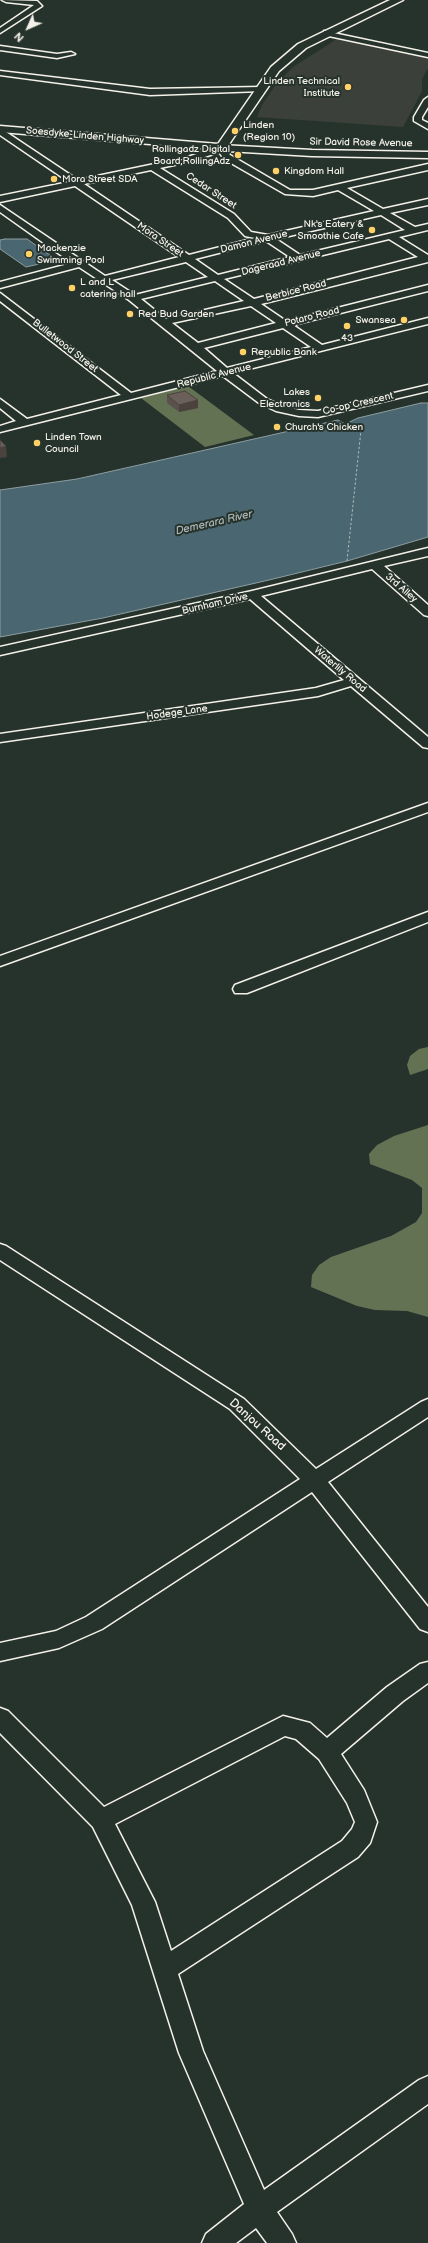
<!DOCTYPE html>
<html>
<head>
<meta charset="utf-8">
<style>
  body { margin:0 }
  #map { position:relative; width:428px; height:2243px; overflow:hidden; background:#26332d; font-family:"Balsamiq Sans",sans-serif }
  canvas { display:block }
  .north { position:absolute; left:8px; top:8px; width:40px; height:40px; -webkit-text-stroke:3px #26332d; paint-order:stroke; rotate:225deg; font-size:11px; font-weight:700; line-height:16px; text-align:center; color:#f4f1e8 }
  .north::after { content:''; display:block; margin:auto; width:14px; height:18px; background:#f4f1e8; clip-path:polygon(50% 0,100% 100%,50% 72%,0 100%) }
</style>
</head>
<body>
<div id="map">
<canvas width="428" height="2243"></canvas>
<div class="north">N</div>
</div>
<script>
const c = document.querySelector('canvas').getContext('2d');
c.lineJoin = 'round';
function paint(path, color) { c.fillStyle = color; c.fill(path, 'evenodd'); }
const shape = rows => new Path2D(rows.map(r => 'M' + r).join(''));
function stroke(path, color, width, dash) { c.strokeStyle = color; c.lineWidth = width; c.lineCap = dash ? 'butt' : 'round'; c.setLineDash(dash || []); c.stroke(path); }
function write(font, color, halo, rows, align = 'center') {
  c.font = font + ' "Balsamiq Sans",sans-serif'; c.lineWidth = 4; c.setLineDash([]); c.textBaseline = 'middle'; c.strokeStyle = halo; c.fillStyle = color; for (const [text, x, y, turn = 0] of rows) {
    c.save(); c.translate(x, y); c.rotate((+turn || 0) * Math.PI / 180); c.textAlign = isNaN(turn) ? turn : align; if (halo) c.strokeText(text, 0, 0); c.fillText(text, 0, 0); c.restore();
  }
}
const built = shape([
  [337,39,428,57,428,68,422,79,422,91,403,127,257,117,262,105,277,83,293,67]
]);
const green = shape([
  [188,386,254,435,205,447,141,398],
  [428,1047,428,1069,410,1075,407,1065,410,1056,419,1049],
  [428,1125,428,1317,407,1311,375,1310,357,1306,311,1287,312,1275,319,1265,331,1257,391,1236,416,1222,422,1213,422,1188,412,1180,370,1164,369,1154,377,1145,394,1136]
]);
const water = shape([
  [5,239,27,239,57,260,26,267,0,249,0,240,5,239],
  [421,403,428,403,428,537,347,561,269,580,103,618,0,637,0,490,77,479,338,420,345,424,358,418,421,403]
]);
const ferry = shape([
  [347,561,361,430]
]);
const minor = shape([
  [2,0,37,1,42,6,0,33,0,28,34,5,6,2,2,0],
  [324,31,428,53,428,57,324,35,324,31],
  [0,46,57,54,71,52,75,54,57,58,0,50,0,46],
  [0,71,150,89,262,87,266,89,262,91,150,95,0,75,0,71],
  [428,97,428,107,422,117,422,120,428,123,428,129,414,121,414,117,424,100,428,97],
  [0,128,78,180,188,157,221,145,312,150,428,152,428,158,312,156,227,151,230,155,290,190,313,190,428,164,428,170,347,188,383,209,428,199,428,205,390,213,415,227,428,224,428,230,399,237,428,255,428,262,261,304,286,321,428,285,428,291,293,325,322,345,428,318,428,324,233,373,267,399,283,406,299,410,318,411,428,385,428,391,318,417,299,416,276,411,259,403,223,376,0,432,0,426,16,421,0,408,0,399,27,419,121,395,0,301,0,293,131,393,217,371,129,300,79,267,0,288,0,282,72,263,0,212,0,205,105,276,179,257,75,186,0,202,0,196,69,182,0,135,0,128],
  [219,152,224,159,285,194,313,196,338,190,374,211,268,235,251,232,234,214,160,168,193,161,219,152],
  [151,170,228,218,245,236,255,238,189,255,84,184,151,170],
  [381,215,405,230,300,255,276,239,381,215],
  [389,239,418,257,254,299,224,279,389,239],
  [266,241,290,257,218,275,195,259,266,241],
  [186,262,208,277,135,295,112,280,186,262],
  [215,281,244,301,166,319,141,299,215,281],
  [251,306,276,323,198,343,172,323,251,306],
  [283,328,311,347,227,368,204,348,283,328],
  [428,548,428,556,384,566,428,605,428,616,424,615,372,569,261,596,428,737,428,748,423,747,351,686,318,696,0,742,0,734,316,688,344,680,250,599,0,655,0,647,252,591,428,548],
  [428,803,428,812,0,966,0,956,428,803],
  [428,912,428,922,247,993,235,993,233,989,235,985,428,912],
  [0,1244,6,1246,244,1399,316,1469,421,1402,428,1399,428,1417,328,1482,428,1607,428,1632,420,1629,312,1492,102,1629,59,1648,0,1661,0,1643,56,1631,86,1617,300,1479,230,1409,0,1260,0,1244],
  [428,1662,428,1683,403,1701,341,1754,364,1790,377,1822,370,1843,358,1857,178,1974,203,2051,264,2190,419,2080,428,2076,428,2104,277,2212,292,2234,296,2243,267,2243,256,2228,236,2243,202,2243,206,2234,244,2204,179,2053,132,1905,93,1827,0,1733,0,1708,8,1711,104,1807,283,1716,310,1723,327,1738,387,1687,420,1664,428,1662],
  [285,1736,296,1739,319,1759,347,1803,355,1822,352,1829,342,1841,171,1951,155,1902,115,1824,285,1736]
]);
const major = shape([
  [390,0,403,0,306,48,279,71,225,150,0,132,0,126,218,144,271,67,298,44,390,0]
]);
const wall = shape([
  [167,395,198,400,198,408,179,412,167,403]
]);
const shadedWall = shape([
  [198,400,198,408,179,412,179,405],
  [6,446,7,457,0,458,0,448]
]);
const building = shape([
  [185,391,198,400,179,405,167,395,185,391],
  [0,440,6,446,0,448,0,440]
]);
const markers = [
  [348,87,4,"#ffd166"],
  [235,131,4,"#ffd166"],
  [238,155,4,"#ffd166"],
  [276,171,4,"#ffd166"],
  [54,179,4,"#ffd166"],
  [372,230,4,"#ffd166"],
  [29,254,4,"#ffd166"],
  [72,288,4,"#ffd166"],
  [130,314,4,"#ffd166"],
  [404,320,4,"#ffd166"],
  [347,326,4,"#ffd166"],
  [243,352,4,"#ffd166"],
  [318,398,4,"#ffd166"],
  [277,427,4,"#ffd166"],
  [37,443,4,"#ffd166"]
];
const farPoinames = [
  ["Linden Technical",340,81,"right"],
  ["Institute",340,93,"right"],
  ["Linden",243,125],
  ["(Region 10)",243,137],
  ["Rollingadz Digital",230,149,"right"],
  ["Board;RollingAdz",230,161,"right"],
  ["Kingdom Hall",284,171],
  ["Mora Street SDA",62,179],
  ["Nk's Eatery &",364,224,"right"],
  ["Smoothie Cafe",364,236,"right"],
  ["Mackenzie",37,248],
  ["Swimming Pool",37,260],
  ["L and L",80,282],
  ["catering hall",80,294],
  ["Red Bud Garden",138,314],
  ["Swansea",396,320,"right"],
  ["43",347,338,"center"],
  ["Republic Bank",251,352],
  ["Lakes",310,392,"right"],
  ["Electronics",310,404,"right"],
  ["Church's Chicken",285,427],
  ["Linden Town",45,437],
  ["Council",45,449]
];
const farStreetnames = [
  ["Soesdyke-Linden Highway",85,136,5],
  ["Sir David Rose Avenue",361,143,1],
  ["Cedar Street",211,191,33],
  ["Mora Street",160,240,34],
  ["Damon Avenue",254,242,-14],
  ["Dageraad Avenue",281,263,-14],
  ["Berbice Road",296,291,-14],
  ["Potaro Road",312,317,-14],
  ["Bulletwood Street",65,346,38],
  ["Republic Avenue",214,376,-14],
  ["Co-op Crescent",358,404,-13],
  ["3rd Alley",401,588,41],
  ["Burnham Drive",215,604,-13],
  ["Waterlily Road",340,670,40],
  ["Hodege Lane",177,713,-8]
];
const farWaternames = [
  ["Demerara River",214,523,-13]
];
const streetNames = [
  ["Danjou Road",257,1425,42]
];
paint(built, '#3b403a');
paint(green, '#647254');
paint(water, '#4a6670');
stroke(water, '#8e9ea0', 1);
stroke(ferry, '#b0b9b8', 1, [2.5, 2]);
stroke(minor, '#f4f1e8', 3);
stroke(major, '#f4f1e8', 3);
paint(minor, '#26332d');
paint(major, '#26332d');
paint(wall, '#5c524d');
paint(shadedWall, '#4b423e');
paint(building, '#6b5f59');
stroke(building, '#4b423e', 1);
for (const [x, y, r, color] of markers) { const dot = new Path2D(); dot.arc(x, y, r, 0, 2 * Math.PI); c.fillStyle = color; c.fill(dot); stroke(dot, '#26332d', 1.5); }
write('10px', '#f4f1e8', '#26332d', farPoinames, 'left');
write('10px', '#f4f1e8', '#26332d', farStreetnames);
write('italic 11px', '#b0b9b8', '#26332d', farWaternames);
write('12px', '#f4f1e8', '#26332d', streetNames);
</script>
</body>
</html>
